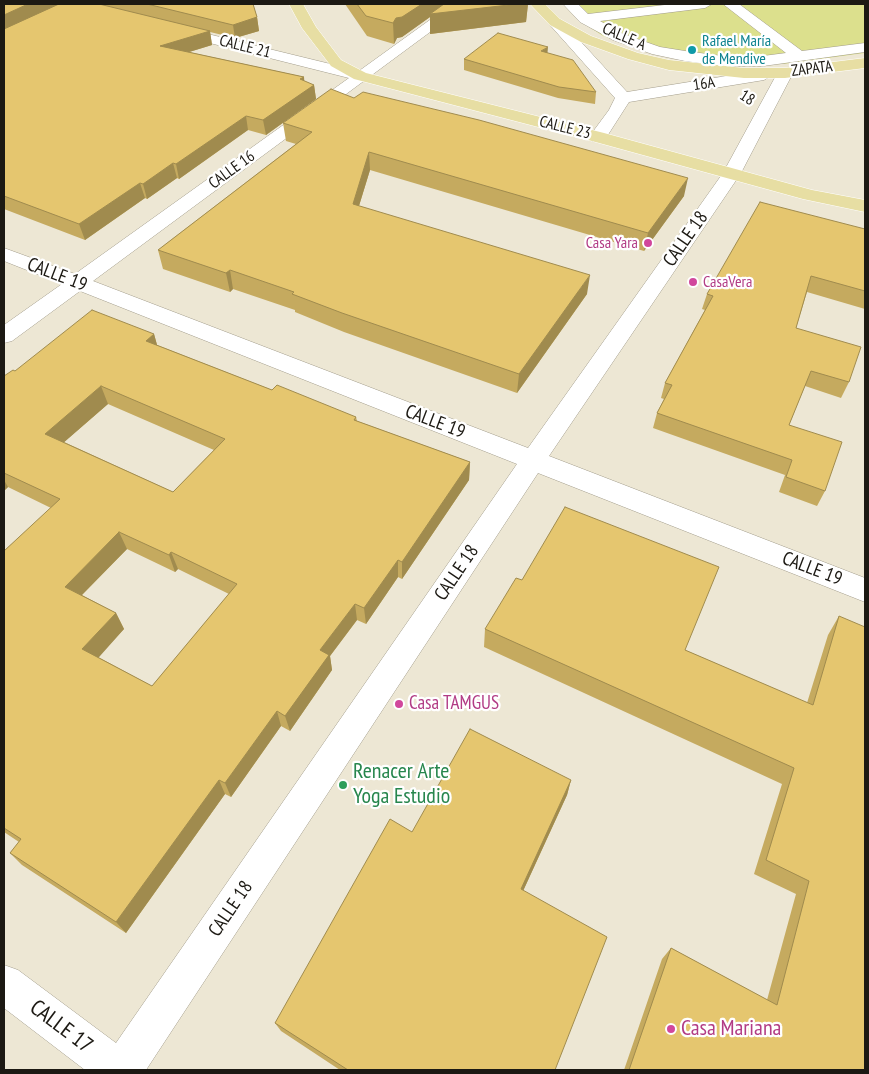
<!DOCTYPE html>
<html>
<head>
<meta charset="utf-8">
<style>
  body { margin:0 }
  #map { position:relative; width:869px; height:1074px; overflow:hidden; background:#ede7d4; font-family:"PT Sans Narrow",sans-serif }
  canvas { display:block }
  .frame { position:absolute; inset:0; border:5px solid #1c1913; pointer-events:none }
</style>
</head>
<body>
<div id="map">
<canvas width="869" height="1074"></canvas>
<div class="frame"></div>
</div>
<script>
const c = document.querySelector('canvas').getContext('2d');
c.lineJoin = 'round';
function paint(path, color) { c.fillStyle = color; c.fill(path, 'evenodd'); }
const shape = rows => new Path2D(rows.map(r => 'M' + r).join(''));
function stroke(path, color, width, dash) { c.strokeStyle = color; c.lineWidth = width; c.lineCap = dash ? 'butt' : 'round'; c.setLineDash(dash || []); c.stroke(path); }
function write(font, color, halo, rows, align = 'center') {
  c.font = font + ' "PT Sans Narrow",sans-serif'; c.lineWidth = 4.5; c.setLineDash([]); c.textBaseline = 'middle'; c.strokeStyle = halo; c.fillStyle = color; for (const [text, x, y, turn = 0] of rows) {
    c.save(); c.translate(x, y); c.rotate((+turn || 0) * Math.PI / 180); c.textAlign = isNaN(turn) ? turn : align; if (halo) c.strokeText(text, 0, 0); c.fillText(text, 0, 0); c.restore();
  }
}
const green = shape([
  [563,4,865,4,865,53,783,64,727,65,651,53,603,36,580,21]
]);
const minor = shape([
  [452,4,468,4,93,281,528,448,723,173,779,70,791,70,793,73,741,173,549,456,865,578,865,602,538,473,146,1070,85,1070,4,1008,4,965,18,970,116,1043,517,464,80,291,12,341,4,343,4,325,62,284,4,261,4,248,75,274,349,78,170,33,168,30,170,27,175,26,359,71,452,4],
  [563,4,578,4,588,14,673,4,712,4,705,8,600,21,623,34,660,47,685,51,722,56,763,56,786,53,723,4,739,4,802,51,865,43,865,52,763,66,722,66,685,61,652,54,613,40,580,22,563,4],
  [555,18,560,19,627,92,764,70,772,75,764,80,629,102,604,141,592,141,589,137,609,110,615,98,550,25,548,22,555,18]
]);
const major = shape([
  [289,4,303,4,316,27,341,60,366,73,604,133,812,190,865,200,865,212,803,199,592,141,354,79,331,66,302,28,289,4],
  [530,4,545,4,560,19,591,36,638,53,669,60,744,68,785,68,865,58,865,68,785,78,744,78,669,70,628,59,581,42,550,25,530,4]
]);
const wall = shape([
  [4,4,253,4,257,17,259,31,235,38,210,32,212,45,189,52,304,77,304,81,314,85,316,99,266,135,248,130,179,179,177,178,147,199,145,198,85,240,4,209],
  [345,4,528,4,526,22,430,34,430,17,402,37,397,38,394,44,367,36],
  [547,53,596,92,595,104,558,98,464,70,464,59],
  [354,98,684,196,644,251,370,170,359,206,587,294,517,393,344,332,295,312,295,310,233,289,230,292,163,269,158,250,296,144,286,141,283,123],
  [865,229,865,309,807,292,796,328,849,382,841,398,805,386,789,425,825,491,817,506,779,492,785,475,653,428,657,413,664,399,661,398,665,383,705,310,702,309,707,294],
  [154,334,157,345,272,390,356,417,357,421,470,462,469,480,402,579,398,577,366,624,357,620,330,656,332,670,290,731,281,726,231,797,225,794,126,933,22,865,10,853,19,842,4,832,4,551,51,508,8,487,4,491,4,376,15,371],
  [108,404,214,450,173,492,64,442],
  [127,549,175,572,178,569,229,594,152,686,98,657,124,629,116,613,82,595],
  [839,616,865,1070,624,1070,662,959,671,948,767,1000,796,894,754,874,782,784,484,647,485,629,685,650,807,703,828,635],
  [571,780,567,795,523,891,555,1070,340,1070,281,1031,275,1023,412,832]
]);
const shadedWall = shape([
  [28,4,62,4,4,31,4,15],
  [422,4,528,4,526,22,430,34,430,17,402,37,397,38,394,44,393,23,396,18],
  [257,17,259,31,235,38,233,25],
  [210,31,212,45,163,60,160,46],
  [548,47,547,58,541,51],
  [304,77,305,91,314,85,316,99,266,135,263,120,300,79],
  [246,116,248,130,179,179,176,164],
  [369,152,370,170,354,222,353,204],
  [173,163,177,178,147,199,143,184],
  [688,178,684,196,644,251,648,233],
  [140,183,145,198,85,240,79,224],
  [230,270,233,289,230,292,226,273],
  [590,275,587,294,517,393,519,374],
  [154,334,159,352,146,341],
  [101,386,108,404,54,451,45,434],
  [470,462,469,480,402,579,402,562],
  [4,480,8,487,4,491],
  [119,532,127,549,74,603,65,587],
  [171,552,178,569,175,572,169,555],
  [398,560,398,577,366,624,364,608],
  [355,604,357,620,330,656,332,670,290,731,285,716,320,650],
  [116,613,124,629,92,665,82,649],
  [277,711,281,726,231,797,225,783],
  [219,780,225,794,126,933,116,922],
  [571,780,567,795,518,902,521,889]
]);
const building = shape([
  [4,4,28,4,4,15,4,4],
  [59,4,99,4,210,31,160,46,304,77,300,79,314,85,263,120,246,116,176,164,173,163,143,184,140,183,79,224,4,196,4,29,59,4],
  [147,4,253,4,257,17,233,25,147,4],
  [357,4,422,4,402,17,396,18,393,23,366,16,357,4],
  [444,4,517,4,430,14,444,4],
  [498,33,548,47,541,51,573,60,596,92,559,87,464,59,498,33],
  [331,89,354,98,363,92,479,120,688,178,648,233,369,152,353,204,590,275,519,374,342,313,292,294,294,292,230,270,226,273,158,250,312,132,283,123,331,89],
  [760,202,865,229,865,291,811,276,796,328,861,347,849,382,811,371,789,425,842,442,825,491,786,477,792,460,657,413,672,385,665,383,713,296,707,294,760,202],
  [92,310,154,334,146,341,272,390,277,385,356,417,354,420,470,462,402,562,398,560,364,608,355,604,320,650,329,655,285,716,277,711,225,783,219,780,116,922,10,853,21,839,4,828,4,551,60,499,4,473,4,376,13,370,15,371,92,310],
  [101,386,225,439,173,492,45,434,101,386],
  [119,532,169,555,171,552,237,584,152,686,82,649,116,613,65,587,119,532],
  [565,507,719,567,685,650,813,705,839,616,865,627,865,1070,629,1070,671,948,777,1005,809,881,766,860,794,768,485,629,516,578,522,580,565,507],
  [470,729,571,780,521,889,607,937,555,1070,348,1070,275,1023,390,819,412,832,470,729]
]);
const markers = [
  [692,50,5,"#0f9aa8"],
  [648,243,5,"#d1479c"],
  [693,282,5,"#d1479c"],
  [399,704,5,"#d1479c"],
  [343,785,5,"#2e9e5b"],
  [671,1029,5,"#d1479c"]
];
const farStreetnames = [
  ["CALLE A",624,37,23],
  ["CALLE 21",245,47,14],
  ["ZAPATA",812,69,-7],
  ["16A",704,84,-9],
  ["18",747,98,32],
  ["CALLE 23",565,128,14],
  ["CALLE 16",232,170,-36]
];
const farCulturenames = [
  ["Rafael María",702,41],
  ["de Mendive",702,59]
];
const farHotelnames = [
  ["Casa Yara",638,243],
  ["CasaVera",703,282,"left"]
];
const streetNames = [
  ["CALLE 18",686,239,-55],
  ["CALLE 19",57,275,21],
  ["CALLE 19",435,422,21],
  ["CALLE 19",812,569,21],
  ["CALLE 18",457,573,-56],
  ["CALLE 18",231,909,-56]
];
const hotelNames = [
  ["Casa TAMGUS",409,704]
];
const nearLeisurenames = [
  ["Renacer Arte",353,772],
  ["Yoga Estudio",353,797]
];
const nearStreetnames = [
  ["CALLE 17",61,1027,37]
];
const nearHotelnames = [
  ["Casa Mariana",681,1029]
];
paint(green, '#dce08d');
stroke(minor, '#a39d8c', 1);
stroke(major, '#fff', 1);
paint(minor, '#fff');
paint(major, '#e7dea3');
paint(wall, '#c5aa5f');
paint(shadedWall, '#a08b4e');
paint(building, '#e5c66f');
stroke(building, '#a08b4e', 1);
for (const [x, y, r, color] of markers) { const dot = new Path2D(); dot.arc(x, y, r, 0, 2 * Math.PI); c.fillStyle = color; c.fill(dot); stroke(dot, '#fff', 2); }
write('16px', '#1c1913', '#fff', farStreetnames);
write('16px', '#0d838f', '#fff', farCulturenames, 'left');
write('16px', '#b23c85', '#fff', farHotelnames, 'right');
write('19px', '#1c1913', '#fff', streetNames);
write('19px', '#b23c85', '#fff', hotelNames, 'left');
write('22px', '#27864d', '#fff', nearLeisurenames, 'left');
write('22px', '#1c1913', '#fff', nearStreetnames);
write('22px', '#b23c85', '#fff', nearHotelnames, 'left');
</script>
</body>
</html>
